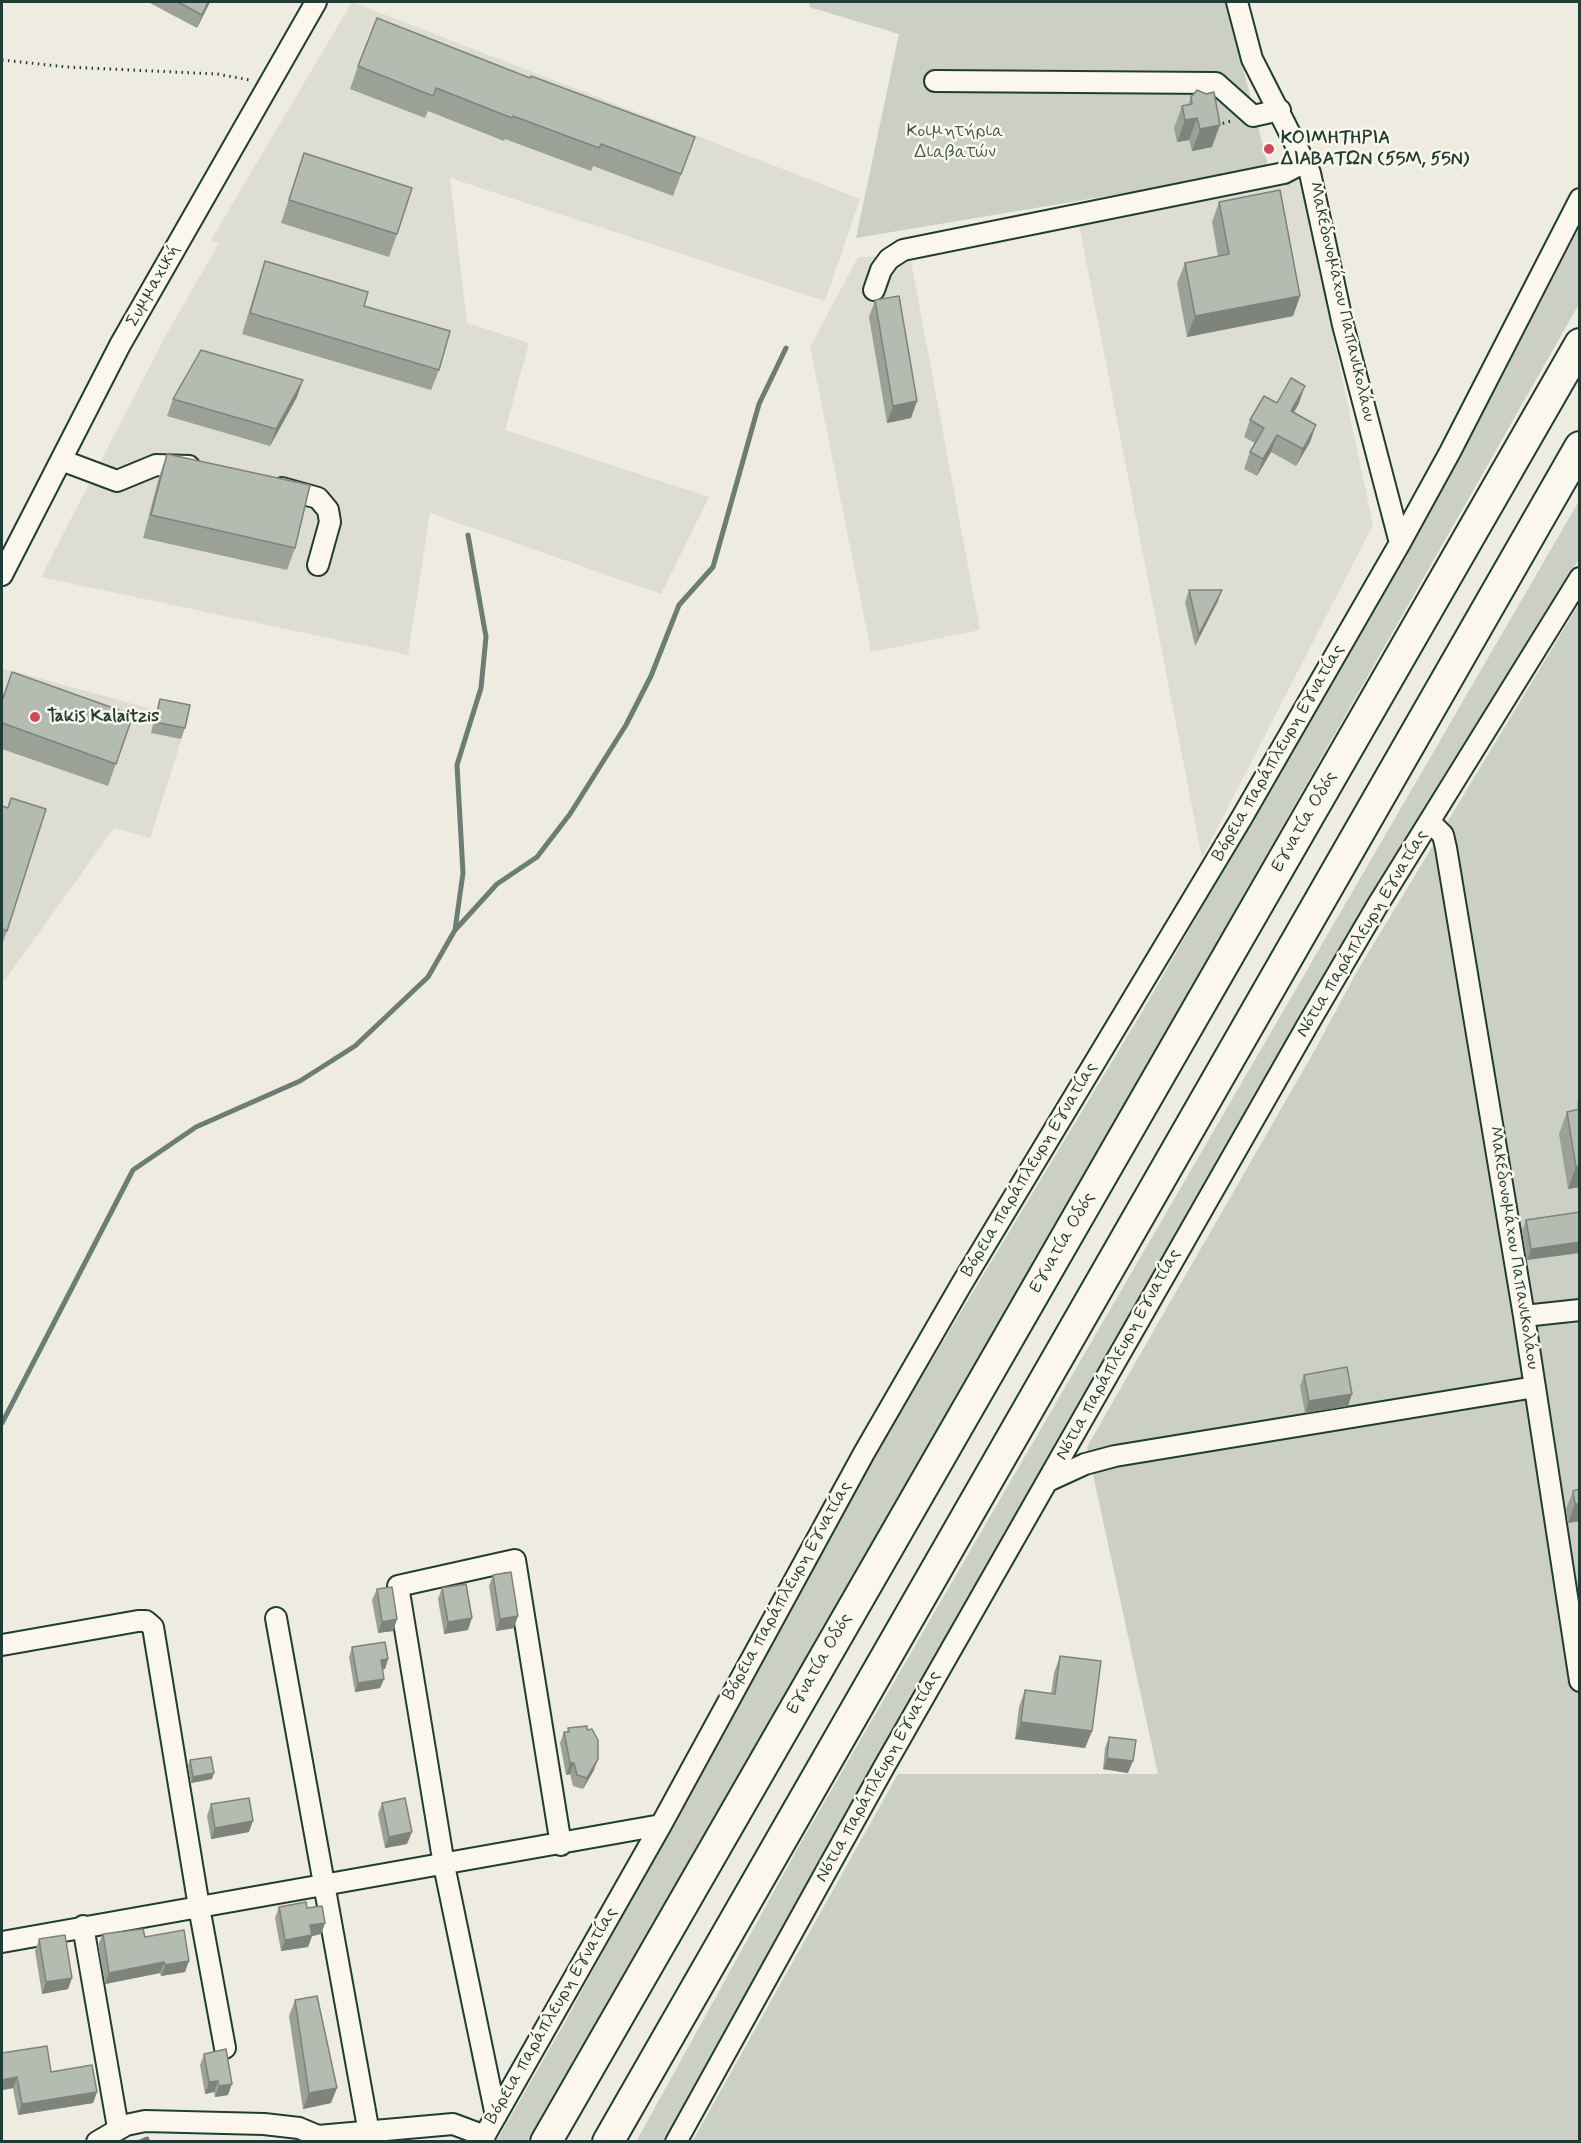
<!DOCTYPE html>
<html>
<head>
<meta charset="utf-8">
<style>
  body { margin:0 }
  #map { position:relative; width:1581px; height:2143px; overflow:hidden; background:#eeece1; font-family:Mynerve,sans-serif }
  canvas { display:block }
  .frame { position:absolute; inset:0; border:3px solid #1f3d34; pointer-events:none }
</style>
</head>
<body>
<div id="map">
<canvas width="1581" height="2143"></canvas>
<div class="frame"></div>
</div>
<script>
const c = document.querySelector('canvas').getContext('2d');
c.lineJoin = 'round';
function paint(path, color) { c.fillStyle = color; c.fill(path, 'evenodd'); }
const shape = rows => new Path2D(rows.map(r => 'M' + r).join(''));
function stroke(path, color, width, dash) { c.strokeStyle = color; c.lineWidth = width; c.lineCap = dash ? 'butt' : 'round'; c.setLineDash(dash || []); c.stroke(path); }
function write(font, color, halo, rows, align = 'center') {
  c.font = font + ' Mynerve,sans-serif'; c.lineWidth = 5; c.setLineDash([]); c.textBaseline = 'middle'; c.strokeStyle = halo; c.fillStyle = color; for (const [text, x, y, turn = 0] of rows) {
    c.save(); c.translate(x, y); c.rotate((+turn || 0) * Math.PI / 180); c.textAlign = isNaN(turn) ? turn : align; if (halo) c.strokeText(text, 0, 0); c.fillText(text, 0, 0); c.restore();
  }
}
const built = shape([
  [352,2,860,199,825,301,450,178,467,323,529,343,505,430,709,497,661,594,430,513,408,655,41,577,166,335,219,243,211,240],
  [1300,179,1373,525,1202,858,1078,219],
  [910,256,980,630,871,652,810,347,858,257],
  [2,668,188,719,150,838,114,828,2,984]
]);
const green = shape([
  [810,2,1226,2,1269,169,856,238,899,34,809,7],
  [1579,223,1579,304,1181,1005,527,2141,496,2142,564,2024,848,1499,1145,1007,1417,531],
  [1579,501,1579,559,1408,840,1220,1158,663,2141,636,2142,799,1846],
  [1579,604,1579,2141,692,2142,898,1774,1158,1774,1087,1447,1316,1048,1356,973]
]);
const stream = shape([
  [456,929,497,884,537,857,570,814,626,725,651,676,679,605,713,567,759,404,786,348],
  [2,1423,133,1170,196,1127,300,1081,355,1046,428,977,455,930,463,873,457,765,481,688,486,637,468,535],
  [140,2142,147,2139]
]);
const path = shape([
  [2,60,67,67,217,74,250,80],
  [1217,125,1231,121]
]);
const minor = shape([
  [1237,2,1252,59,1310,173,1343,325,1400,543],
  [935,81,1216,83,1253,116,1280,110],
  [874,290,881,270,889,259,903,250,1284,173,1305,162],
  [61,460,117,481,156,465,189,466],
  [282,488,318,498,328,510,330,522,318,565],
  [2,575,120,345,316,2],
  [1430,822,1443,835,1446,848,1524,1316,1580,1681],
  [1524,1316,1580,1310],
  [1048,1481,1085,1464,1115,1456,1535,1387],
  [276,1618,369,2133],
  [2,1645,138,1621,146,1621,153,1627,199,1907,225,2048],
  [83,1926,118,2128],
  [2,1942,661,1825],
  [496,2116,444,1865,398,1586,515,1560,561,1845],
  [97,2142,126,2125,145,2121,264,2124,299,2128,318,2136,453,2124,485,2136],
  [481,2142,661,1825,864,1453,961,1285,1241,819,1400,543,1450,452,1580,199],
  [676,2142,884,1767,1307,1026,1377,906,1580,578]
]);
const highway = shape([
  [546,2142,1580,344],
  [608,2142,1580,447]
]);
const wall = shape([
  [148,2,210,2,197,28],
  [358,66,530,78,695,137,673,196,593,166,591,171,505,139,504,141,428,111,425,118,350,89],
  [1191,97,1212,147,1192,151,1189,140,1177,142,1174,128,1182,106,1188,105],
  [304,153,397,234,389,257,281,223],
  [1219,202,1300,296,1293,316,1187,337,1177,283,1185,263,1218,256,1212,222],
  [265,261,364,306,439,370,431,390,242,334,258,282],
  [875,300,917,401,911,418,887,423,869,317],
  [297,397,270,446,167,416,173,399],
  [1277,403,1299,403,1294,412,1316,425,1310,442,1296,466,1271,452,1257,476,1244,469,1250,452,1255,443,1244,437,1250,420],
  [167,454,295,548,287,570,143,538,159,477],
  [1189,590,1218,601,1195,646,1185,602],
  [160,699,185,728,181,739,151,733,156,711],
  [2,700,133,715,108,786,2,749],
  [2,806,7,931,2,945],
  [1580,1097,1580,1187,1568,1189,1559,1134,1567,1112,1578,1110,1577,1104],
  [1580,1212,1527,1260,1522,1231,1526,1220],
  [1304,1375,1348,1406,1305,1413,1300,1386],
  [1573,1491,1580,1521,1568,1523,1566,1509],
  [493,1575,514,1628,496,1631,489,1586],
  [442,1588,468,1630,444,1634,438,1599],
  [377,1589,397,1619,393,1631,378,1633,372,1600],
  [352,1647,388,1659,385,1669,382,1669,384,1679,380,1688,355,1692,349,1657],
  [1060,1656,1092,1731,1085,1748,1015,1739,1019,1707,1025,1690,1051,1694,1054,1673],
  [568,1728,594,1770,583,1789,573,1786,570,1774,566,1775,560,1743,564,1732,567,1732],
  [1109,1737,1128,1773,1103,1769,1105,1748],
  [190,1760,212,1779,191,1783,188,1766],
  [382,1803,407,1844,385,1848,378,1814],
  [211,1804,249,1832,211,1839,207,1816],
  [279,1907,307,1908,325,1923,321,1934,312,1936,308,1947,281,1951,275,1918],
  [103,1934,145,1937,185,1972,161,1976,160,1973,105,1984,98,1945],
  [39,1939,72,1978,68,1989,42,1994,35,1951],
  [295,2000,331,2103,303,2109,289,2016],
  [2,2053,51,2072,97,2092,93,2103,18,2115,13,2088,2,2090],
  [204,2054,228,2095,215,2097,214,2092,205,2094,200,2065]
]);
const shadedWall = shape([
  [208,2,210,2,197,28,202,15],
  [1197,118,1189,140,1177,142,1185,120],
  [1220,125,1212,147,1192,151,1200,129],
  [1300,296,1293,316,1187,337,1195,316],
  [303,380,297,397,270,446,276,429],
  [1305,386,1299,403,1285,428,1291,411],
  [917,401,911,418,887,423,893,406],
  [1316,425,1310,442,1296,466,1303,449],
  [1277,435,1271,452,1257,476,1263,459],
  [1222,590,1218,601,1195,646,1199,634],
  [1580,1166,1580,1187,1568,1189,1576,1167],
  [1580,1242,1580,1253,1527,1260,1531,1249],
  [1352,1394,1348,1406,1305,1413,1309,1401],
  [1575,1504,1580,1504,1580,1521,1568,1523],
  [518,1616,514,1628,496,1631,500,1619],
  [472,1618,468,1630,444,1634,448,1622],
  [397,1619,393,1631,378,1633,382,1622],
  [388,1659,385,1669,378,1670,381,1660],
  [384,1679,380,1688,355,1692,358,1683],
  [1021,1722,1092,1731,1085,1748,1015,1739],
  [1107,1758,1133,1761,1128,1773,1103,1769],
  [598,1759,594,1770,583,1789,587,1778],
  [570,1763,574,1763,570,1774,566,1775],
  [214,1773,212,1779,191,1783,193,1777],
  [253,1821,249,1832,211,1839,215,1828],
  [412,1832,407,1844,385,1848,389,1837],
  [325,1923,321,1934,312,1936,308,1947,281,1951,285,1940,310,1925],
  [189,1961,185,1972,161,1976,165,1965],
  [164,1962,160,1973,105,1984,109,1973],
  [72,1978,68,1989,42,1994,46,1982],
  [17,2077,13,2088,2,2090,2,2080],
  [218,2081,214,2092,205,2094,209,2082],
  [232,2084,228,2095,215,2097,219,2086],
  [337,2088,331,2103,303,2109,309,2093],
  [97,2092,93,2103,18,2115,22,2104]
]);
const building = shape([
  [178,2,208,2,202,15,178,2],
  [377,18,530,78,531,76,695,137,681,174,601,144,599,148,513,116,512,118,436,88,433,96,358,66,377,18],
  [1197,90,1206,94,1214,92,1220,125,1200,129,1197,118,1185,120,1182,106,1192,104,1191,97,1197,90],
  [304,153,412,188,397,234,289,200,304,153],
  [1280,190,1300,296,1195,316,1185,263,1229,254,1219,202,1280,190],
  [265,261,368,292,364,306,450,331,439,370,250,313,265,261],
  [899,296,917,401,893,406,875,300,899,296],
  [201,350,303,380,276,429,173,399,201,350],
  [1291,378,1305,386,1291,411,1316,425,1303,449,1277,435,1263,459,1250,452,1264,428,1250,420,1264,396,1277,403,1291,378],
  [167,454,310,485,295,548,151,515,167,454],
  [1189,590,1222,590,1199,634,1189,590],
  [12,672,133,715,116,764,2,723,2,701,12,672],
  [160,699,190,705,185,728,155,722,160,699],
  [11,798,46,809,7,931,2,929,2,806,8,808,11,798],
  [1580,1109,1580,1166,1576,1167,1567,1112,1580,1109],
  [1580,1212,1580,1242,1531,1249,1526,1220,1580,1212],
  [1347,1367,1352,1394,1309,1401,1304,1375,1347,1367],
  [1580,1489,1580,1504,1575,1504,1573,1491,1580,1489],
  [511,1572,518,1616,500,1619,493,1575,511,1572],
  [466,1584,472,1618,448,1622,442,1588,466,1584],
  [392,1587,397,1619,382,1622,377,1589,392,1587],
  [385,1642,388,1659,381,1660,384,1679,358,1683,352,1647,385,1642],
  [1060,1656,1101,1661,1092,1731,1021,1722,1025,1690,1055,1694,1060,1656],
  [587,1726,587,1730,592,1729,598,1740,598,1759,587,1778,577,1775,574,1763,570,1763,564,1732,569,1732,568,1728,587,1726],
  [1109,1737,1136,1740,1133,1761,1107,1758,1109,1737],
  [211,1757,214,1773,193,1777,190,1760,211,1757],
  [249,1798,253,1821,215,1828,211,1804,249,1798],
  [405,1798,412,1832,389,1837,382,1803,405,1798],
  [306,1902,307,1908,322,1906,325,1923,310,1925,312,1935,285,1940,279,1907,306,1902],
  [143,1929,145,1937,184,1930,189,1961,165,1965,164,1962,109,1973,103,1934,143,1929],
  [65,1935,72,1978,46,1982,39,1939,65,1935],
  [317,1996,337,2088,309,2093,295,2000,317,1996],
  [47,2046,51,2072,92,2065,97,2092,22,2104,17,2077,2,2080,2,2053,47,2046],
  [226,2049,232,2084,219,2086,218,2081,209,2082,204,2054,226,2049]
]);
const markers = [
  [1269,149,6,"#d1495b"],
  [35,717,6,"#d1495b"]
];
const parkNames = [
  ["Κοιμητήρια",955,132],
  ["Διαβατών",955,153]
];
const poiNames = [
  ["ΚΟΙΜΗΤΗΡΙΑ",1281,139],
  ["ΔΙΑΒΑΤΩΝ (55Μ, 55Ν)",1281,160],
  ["Takis Kalaitzis",47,717]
];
const streetNames = [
  ["Συμμαχική",154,286,-61],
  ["Μακεδονομάχου Παπανικολάου",1341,302,77],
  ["Βόρεια παράπλευρη Εγνατίας",1279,753,-60],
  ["Εγνατία Οδός",1305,822,-60],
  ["Νότια παράπλευρη Εγνατίας",1363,934,-59],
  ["Βόρεια παράπλευρη Εγνατίας",1030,1170,-59],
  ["Εγνατία Οδός",1063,1243,-60],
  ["Μακεδονομάχου Παπανικολάου",1513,1248,81],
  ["Νότια παράπλευρη Εγνατίας",1119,1355,-61],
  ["Βόρεια παράπλευρη Εγνατίας",788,1591,-61],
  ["Εγνατία Οδός",820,1664,-60],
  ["Νότια παράπλευρη Εγνατίας",879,1777,-61],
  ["Βόρεια παράπλευρη Εγνατίας",552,2016,-60]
];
paint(built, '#ddddd2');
paint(green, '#cbcfc4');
stroke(stream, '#6c7d74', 5);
stroke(minor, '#1f3d34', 24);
stroke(highway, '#1f3d34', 34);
stroke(path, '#1f3d34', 3, [1.5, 4.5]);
stroke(minor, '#fbf7ec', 20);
stroke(highway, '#fbf7ec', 30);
paint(wall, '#9ba197');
paint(shadedWall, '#7e837b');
paint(building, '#b4bbb0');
stroke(building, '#7e837b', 1.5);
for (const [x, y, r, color] of markers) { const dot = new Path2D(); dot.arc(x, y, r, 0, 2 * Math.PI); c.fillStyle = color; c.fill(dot); stroke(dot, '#fbf7ec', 2); }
write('18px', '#415a51', '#fbf7ec', parkNames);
write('bold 18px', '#1f3d34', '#fbf7ec', poiNames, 'left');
write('18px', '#1f3d34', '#fbf7ec', streetNames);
</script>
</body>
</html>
